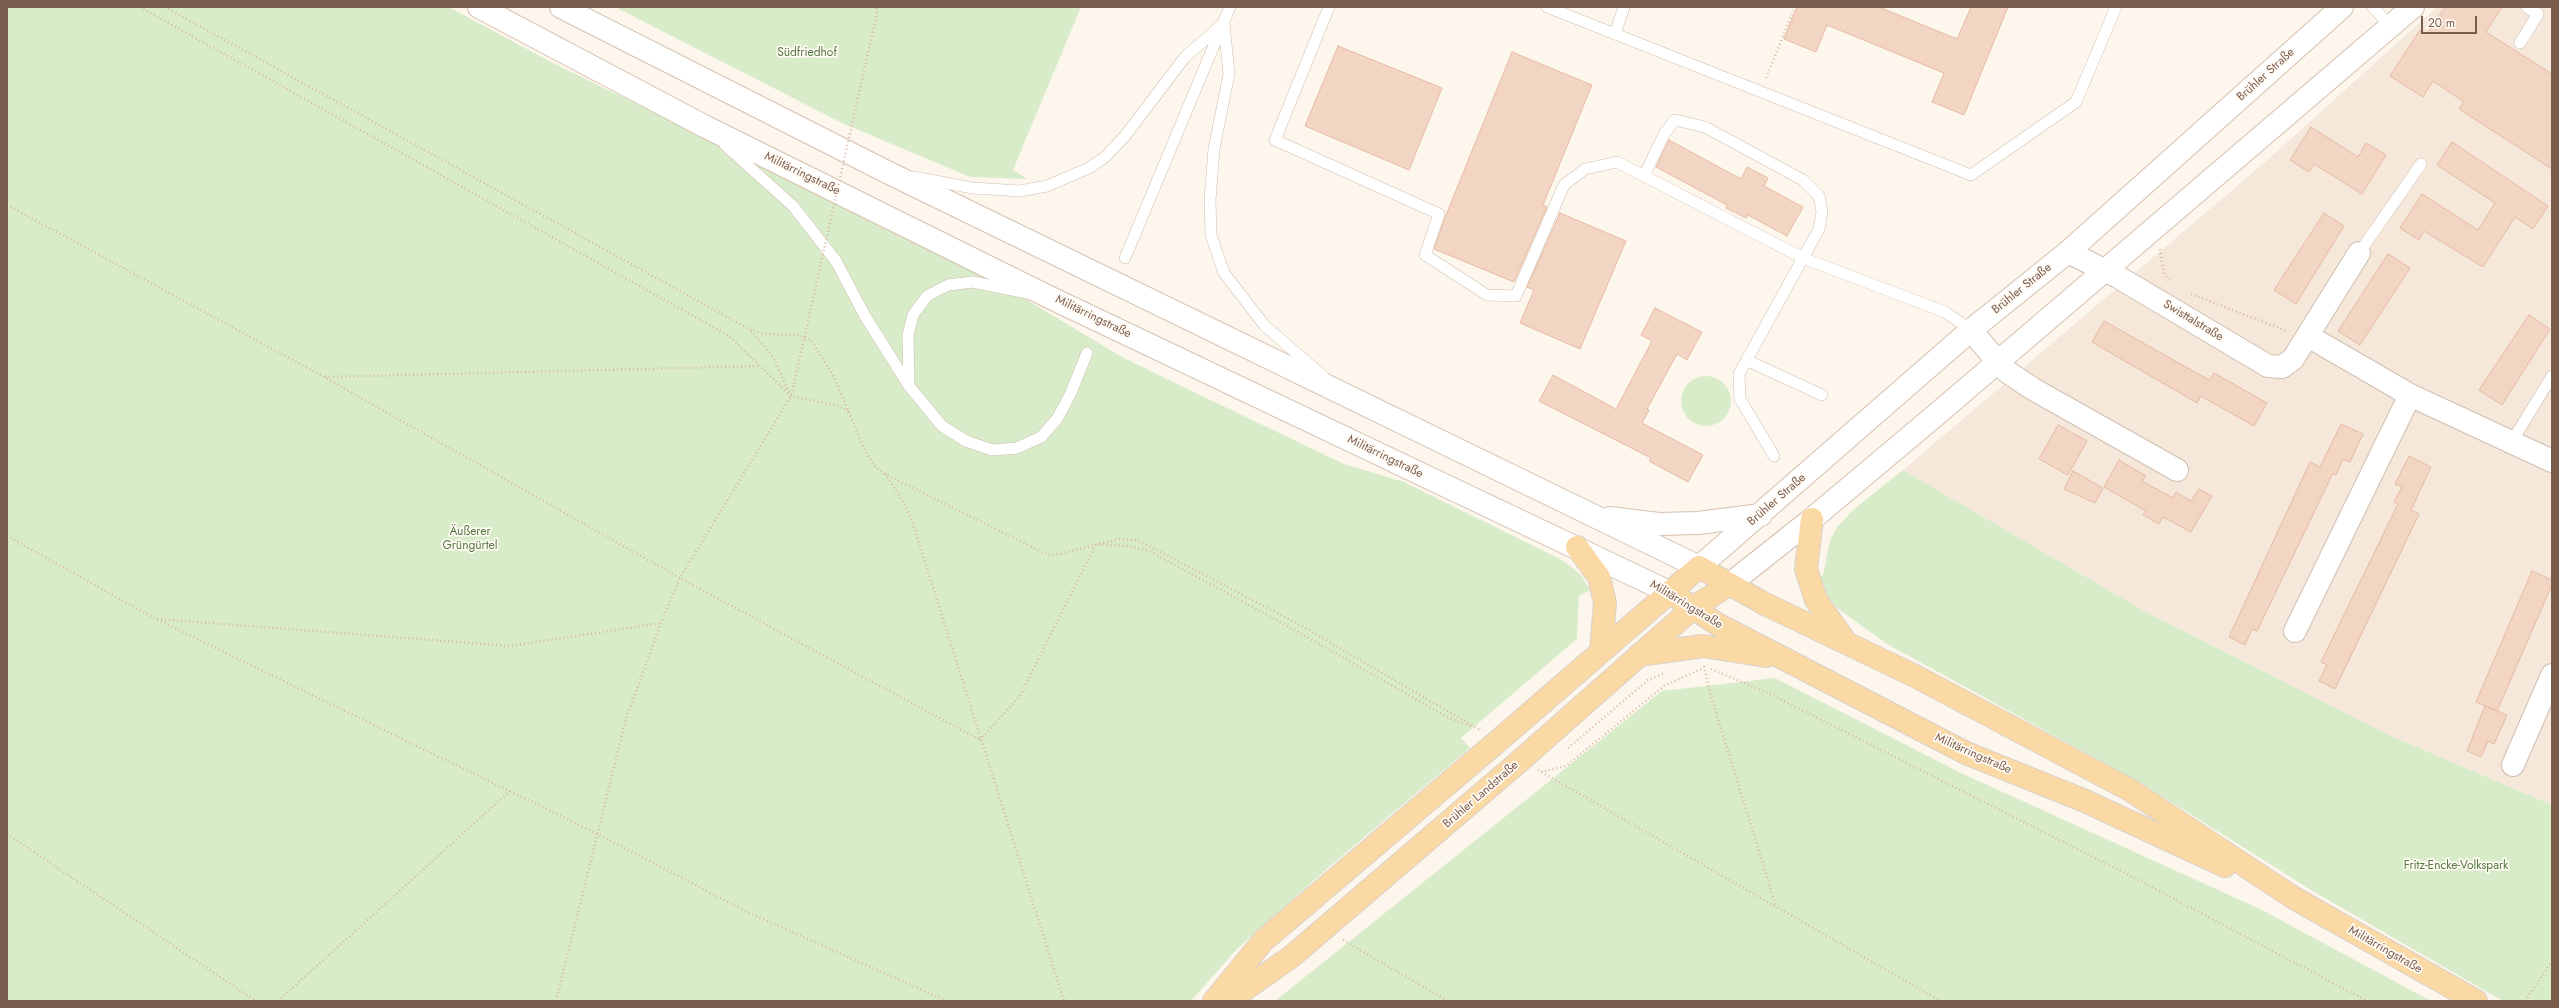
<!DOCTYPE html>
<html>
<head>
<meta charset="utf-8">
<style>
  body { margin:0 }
  #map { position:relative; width:2559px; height:1008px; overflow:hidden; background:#fdf6ec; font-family:Jost,sans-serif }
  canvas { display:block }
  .frame { position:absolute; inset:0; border:8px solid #7a5c4d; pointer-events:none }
  .scale { position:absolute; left:2421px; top:16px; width:56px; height:18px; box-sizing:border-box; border:2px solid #7a5c4d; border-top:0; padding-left:5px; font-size:12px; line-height:14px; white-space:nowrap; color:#7a5c4d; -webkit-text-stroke:3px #fffaf3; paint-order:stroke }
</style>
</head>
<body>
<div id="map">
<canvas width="2559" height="1008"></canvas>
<div class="frame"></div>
<div class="scale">20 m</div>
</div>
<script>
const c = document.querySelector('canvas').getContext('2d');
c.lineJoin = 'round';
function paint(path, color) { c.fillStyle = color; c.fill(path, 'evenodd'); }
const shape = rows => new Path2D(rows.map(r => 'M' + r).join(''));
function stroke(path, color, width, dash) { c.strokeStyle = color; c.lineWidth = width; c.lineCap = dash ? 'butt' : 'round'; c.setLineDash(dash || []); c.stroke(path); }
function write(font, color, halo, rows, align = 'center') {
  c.font = font + ' Jost,sans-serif'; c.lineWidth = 3.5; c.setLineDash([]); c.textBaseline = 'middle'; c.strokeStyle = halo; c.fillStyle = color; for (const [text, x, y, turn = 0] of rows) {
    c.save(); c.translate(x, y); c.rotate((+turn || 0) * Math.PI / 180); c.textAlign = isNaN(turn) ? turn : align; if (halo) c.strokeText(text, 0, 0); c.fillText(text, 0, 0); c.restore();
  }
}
const residential = shape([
  [2437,7,2552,7,2552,805,2389,735,2146,612,1903,470,2264,163]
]);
const green = shape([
  [7,7,449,7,549,61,992,279,1122,357,1175,383,1344,464,1404,482,1562,560,1580,574,1590,590,1579,596,1577,639,1461,738,1470,748,1329,867,1236,950,1191,1001,7,1001],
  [615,7,1081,7,1013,170,1027,179,970,177,842,123],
  '1681 401a25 25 0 1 1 50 0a25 25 0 1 1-50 0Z',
  [1903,470,2146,612,2389,735,2552,805,2552,1001,2503,1001,2316,893,2144,785,1887,644,1826,600,1815,580,1823,575,1830,540,1838,526,1854,509],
  [1775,678,1961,773,2260,909,2431,1001,1275,1001,1662,691]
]);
const building = shape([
  [1797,7,1879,7,1957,39,1971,7,2008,7,1964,115,1932,102,1944,73,1827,25,1816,52,1784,39,1797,7],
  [2445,7,2502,7,2486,32,2552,74,2552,169,2459,109,2464,102,2433,81,2423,97,2390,76,2420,30,2427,34,2445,7],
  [1338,46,1442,88,1409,170,1305,126,1338,46],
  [1512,52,1592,85,1543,205,1547,207,1514,282,1434,249,1446,215,1512,52],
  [2311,127,2358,157,2366,143,2386,155,2362,194,2314,164,2309,172,2290,160,2311,127],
  [1669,140,1741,179,1747,167,1768,178,1764,186,1803,207,1787,236,1748,215,1746,218,1726,208,1727,205,1656,167,1669,140],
  [2452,142,2548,206,2533,229,2515,217,2483,267,2424,231,2419,240,2400,228,2422,194,2478,230,2495,203,2437,165,2452,142],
  [1560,213,1626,241,1580,349,1520,323,1534,290,1527,287,1560,213],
  [2324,213,2344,226,2296,304,2274,290,2324,213],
  [2388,254,2410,268,2360,345,2338,331,2388,254],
  [1655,308,1702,332,1687,360,1677,354,1647,409,1649,410,1642,423,1703,455,1688,482,1649,461,1651,458,1539,401,1553,375,1616,409,1652,341,1641,335,1655,308],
  [2529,315,2550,329,2502,405,2479,390,2529,315],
  [2104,321,2202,376,2210,380,2214,373,2267,403,2254,426,2201,396,2197,403,2092,342,2104,321],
  [2341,424,2363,434,2350,462,2343,459,2336,475,2333,473,2257,631,2252,629,2245,645,2229,637,2310,462,2320,467,2341,424],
  [2058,425,2087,441,2068,475,2039,459,2058,425],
  [2409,456,2431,467,2411,510,2419,514,2335,689,2319,681,2327,665,2321,662,2398,504,2394,502,2402,487,2395,484,2409,456],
  [2119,460,2146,476,2142,481,2173,498,2176,492,2191,501,2199,489,2212,496,2191,532,2163,517,2159,524,2143,515,2146,511,2104,487,2119,460],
  [2073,471,2103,488,2095,503,2064,489,2073,471],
  [2532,571,2552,580,2552,585,2497,711,2476,702,2532,571],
  [2485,706,2507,715,2494,744,2488,741,2481,757,2467,751,2485,706]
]);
const path = shape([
  [140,7,729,336,791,396,839,406,849,412],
  [165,7,749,329,764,334,797,335,811,340,833,375,866,453,875,466,885,474,1048,555,1059,554,1119,539,1135,540,1149,546,1302,626,1480,730],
  [876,17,877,7],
  [1766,78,1795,7],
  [7,205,324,377,680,578,980,740],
  [2160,249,2164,273,2170,283],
  [2191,294,2287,331],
  [751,331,773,357,790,394],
  [325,377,760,366],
  [885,474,904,503,912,521,1064,1001],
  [7,536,154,618,598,834,747,912,947,1001],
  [157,619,510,646,661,623],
  [1704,666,1710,693,1776,906],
  [1711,669,1768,693,2127,874,2367,1001],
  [980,740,1020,696,1096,544,1127,546,1149,551,1284,624,1447,717,1470,726],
  [1568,748,1648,680,1665,673],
  [1538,770,1940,1001],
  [1541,772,1566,766,1664,686,1703,668],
  [7,834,256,1001],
  [1343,940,1448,1001],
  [278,1001,510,791],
  [556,1001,626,719,661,623,680,578,791,396,794,384],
  [2525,1001,2552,961]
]);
const service = shape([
  [1329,7,1275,140,1439,214,1425,255,1487,295,1516,296,1564,185,1585,169,1617,162,1803,258,1945,312,1971,330],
  [1547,7,1971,175,2076,102,2116,7],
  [2373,7,2390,26],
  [1224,23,1229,74,1214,149,1210,200,1211,235,1224,273,1265,326,1323,376],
  [1615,34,1624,7],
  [2520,43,2538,14,2527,7],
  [725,145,793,206,836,261,865,316,909,386,942,426,966,441,992,450,1017,448,1041,437,1057,419,1070,395,1087,353],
  [1644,176,1664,134,1675,120,1705,127,1803,180,1819,196,1822,212,1819,229,1739,374,1740,399,1774,456],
  [913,177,973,188,1020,191,1047,186,1089,168,1105,157,1125,136,1185,57,1224,23],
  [2359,253,2421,164],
  [1125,258,1230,7],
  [1746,360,1822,395],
  [909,386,908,335,913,315,927,296,948,285,973,282,1027,293],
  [2511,443,2552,376]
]);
const minor = shape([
  [2068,252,2118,277,2268,366,2282,367,2293,359,2359,253],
  [2308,336,2410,395,2552,461],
  [1997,361,2006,371,2033,389,2177,470],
  [2295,631,2410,395],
  [2513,765,2552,675]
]);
const secondary = shape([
  [479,7,704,126,1049,297,1671,593],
  [561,7,889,173,1699,567,1971,330,2068,252,2342,7],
  [1971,330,1997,361],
  [1610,518,1659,524,1698,523,1761,515],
  [1730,584,1812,519,1937,414,2413,7]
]);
const primary = shape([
  [1812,519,1806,569,1816,600,1845,641],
  [1577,547,1599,577,1605,603,1601,650],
  [1671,593,1717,624,1966,753,2085,801,2225,866],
  [1639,655,1703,646,1766,656],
  [1214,1001,1264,940,1498,741,1699,567,1765,604,1915,676,2130,790,2294,898,2476,1001],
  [1228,1001,1291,957,1521,760,1694,607,1730,584]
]);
const pathBridge = shape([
  [794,384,876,17]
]);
const parkNames = [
  ["Südfriedhof",807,53],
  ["Äußerer",470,532],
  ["Grüngürtel",470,546],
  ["Fritz-Encke-Volkspark",2456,866]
];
const streetNames = [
  ["Brühler Straße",2266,75,-42],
  ["Militärringstraße",802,174,26],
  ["Brühler Straße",2022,289,-39],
  ["Militärringstraße",1093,317,26],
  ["Swisttalstraße",2193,321,31],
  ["Militärringstraße",1385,457,26],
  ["Brühler Straße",1777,500,-41],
  ["Militärringstraße",1686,605,31],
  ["Militärringstraße",1973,754,24],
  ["Brühler Landstraße",1481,795,-41],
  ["Militärringstraße",2385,950,30]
];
paint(residential, '#f5e8da');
paint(green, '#d8ecc9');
paint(building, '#f3d5c3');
stroke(building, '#e6bba3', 1);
stroke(service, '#d1beb0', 12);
stroke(minor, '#d1beb0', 24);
stroke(secondary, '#d6c0b0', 24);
stroke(primary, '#dad1cd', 24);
stroke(path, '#d9b8a5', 2.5, [1, 3]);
stroke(service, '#fff', 11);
stroke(minor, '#fff', 22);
stroke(secondary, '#fff', 22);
stroke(primary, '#fbd9a5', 22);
stroke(pathBridge, '#d9b8a5', 2.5, [1, 3]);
write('12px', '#537a41', '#fffaf3', parkNames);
write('12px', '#7a5c4d', '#fffaf3', streetNames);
</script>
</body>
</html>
